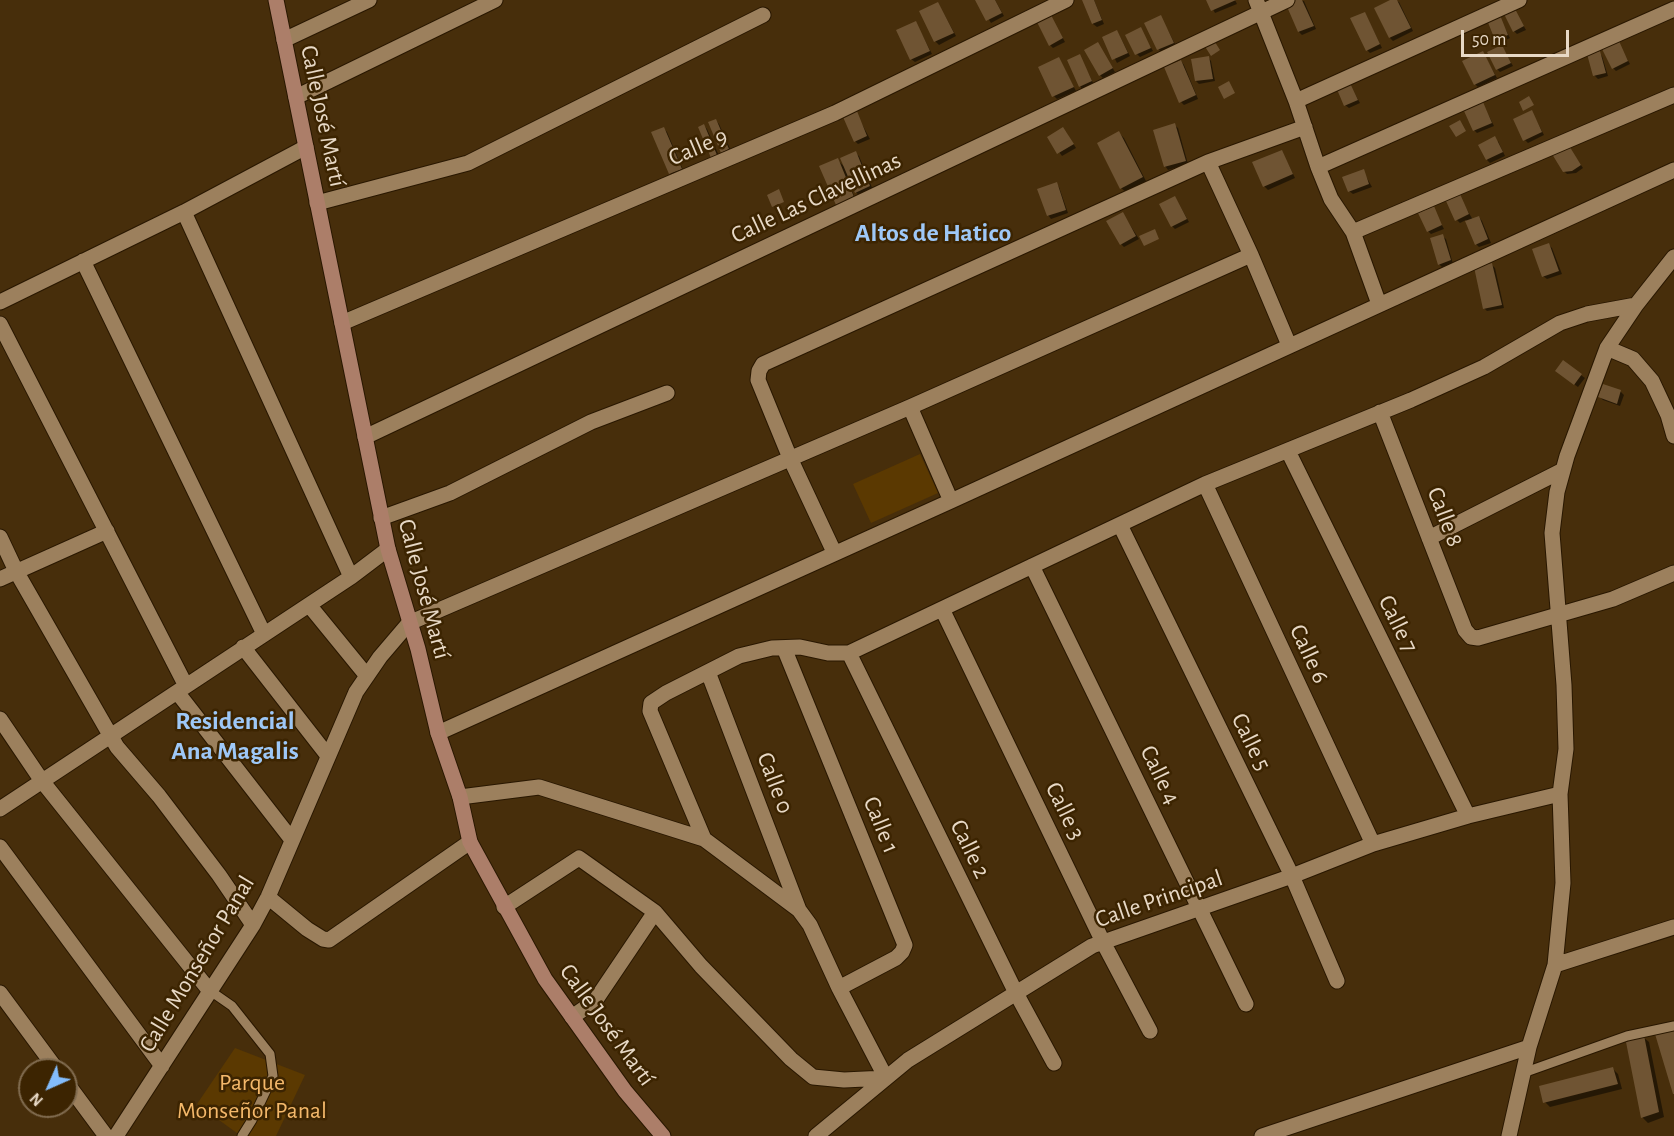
<!DOCTYPE html>
<html>
<head>
<meta charset="utf-8">
<style>
  body { margin:0 }
  #map { position:relative; width:1674px; height:1136px; overflow:hidden; background:#472e0b; font-family:"Alegreya Sans",sans-serif }
  canvas { display:block }
  .north { position:absolute; left:18px; top:1058px; width:60px; height:60px; box-sizing:border-box; background:#3c2401; border:2px solid #816c50; border-radius:50%; rotate:225deg; font-size:16px; font-weight:700; line-height:24px; text-align:center; color:#e8d9c6 }
  .north::after { content:''; display:block; margin:auto; width:21px; height:27px; background:#83bcfb; clip-path:polygon(50% 0,100% 100%,50% 72%,0 100%) }
  .scale { position:absolute; left:1461px; top:30px; width:108px; height:27px; box-sizing:border-box; border:3px solid #e8d9c6; border-top:0; padding-left:8px; font-size:18px; line-height:21px; white-space:nowrap; color:#e8d9c6; -webkit-text-stroke:4px #3c2401; paint-order:stroke }
</style>
</head>
<body>
<div id="map">
<canvas width="1674" height="1136"></canvas>
<div class="north">N</div>
<div class="scale">50 m</div>
</div>
<script>
const c = document.querySelector('canvas').getContext('2d');
c.lineJoin = 'round';
function paint(path, color) { c.fillStyle = color; c.fill(path, 'evenodd'); }
const shape = rows => new Path2D(rows.map(r => 'M' + r).join(''));
function stroke(path, color, width, dash) { c.strokeStyle = color; c.lineWidth = width; c.lineCap = dash ? 'butt' : 'round'; c.setLineDash(dash || []); c.stroke(path); }
function write(font, color, halo, rows, align = 'center') {
  c.font = font + ' "Alegreya Sans",sans-serif'; c.lineWidth = 5; c.setLineDash([]); c.textBaseline = 'middle'; c.strokeStyle = halo; c.fillStyle = color; for (const [text, x, y, turn = 0] of rows) {
    c.save(); c.translate(x, y); c.rotate((+turn || 0) * Math.PI / 180); c.textAlign = isNaN(turn) ? turn : align; if (halo) c.strokeText(text, 0, 0); c.fillText(text, 0, 0); c.restore();
  }
}
const green = shape([
  [920,454,938,493,871,523,853,484],
  [235,1048,305,1075,276,1136,241,1136,197,1104]
]);
const shadow = shape([
  [977,0,995,0,1004,16,991,23],
  [1083,0,1094,0,1104,24,1097,27,1093,24],
  [1208,0,1235,0,1237,4,1215,13],
  [1295,0,1304,1,1316,29,1302,35,1299,32,1287,3],
  [1394,0,1399,2,1413,31,1393,41,1390,38],
  [938,3,956,36,939,45,935,41],
  [1514,9,1526,30,1517,34,1514,31],
  [1365,13,1382,48,1370,53,1367,50],
  [1051,17,1065,42,1053,48,1050,45],
  [1161,17,1176,46,1161,53,1146,24],
  [1499,17,1510,38,1499,43,1496,39],
  [916,23,932,54,915,62,911,59],
  [1140,29,1153,51,1140,57,1137,54],
  [1117,31,1130,56,1117,63,1104,38],
  [1618,43,1630,64,1616,71,1613,68],
  [1098,44,1115,72,1103,78,1100,75],
  [1502,47,1513,66,1500,72,1497,69],
  [1483,53,1497,78,1478,87,1475,84],
  [1599,53,1602,56,1608,76,1598,79,1595,76,1589,56],
  [1080,56,1094,85,1083,90,1080,86],
  [1208,57,1211,61,1215,81,1199,84,1196,81],
  [1059,59,1076,91,1057,99,1054,96],
  [1181,61,1184,65,1198,99,1184,105,1181,102],
  [1349,83,1360,103,1349,108,1345,105],
  [1483,104,1494,126,1477,133,1474,130],
  [1532,112,1544,135,1528,143,1525,140],
  [856,113,870,139,858,144,855,141],
  [716,121,719,124,732,153,725,155,722,152],
  [1174,125,1178,128,1188,164,1168,170,1165,166],
  [704,126,707,129,720,158,716,160],
  [664,129,667,132,684,172,674,176,670,173],
  [1066,132,1076,148,1062,156,1049,138],
  [1119,133,1124,138,1147,183,1127,193,1121,188],
  [1498,141,1505,156,1490,163,1487,160],
  [1568,146,1583,168,1576,173,1567,174,1564,171],
  [1282,151,1295,178,1268,190,1264,186],
  [855,153,859,156,873,190,859,195,851,188,856,201,840,207,837,204,837,160,845,167],
  [1363,171,1372,187,1353,194,1349,191],
  [1056,184,1059,187,1068,213,1051,219,1048,215],
  [1459,196,1473,220,1479,217,1482,221,1491,243,1479,247,1476,244,1466,220,1460,223,1457,220],
  [1175,197,1189,222,1175,229,1172,226],
  [1433,208,1444,229,1431,234,1428,231],
  [1123,214,1139,239,1124,247,1121,244],
  [1442,236,1446,239,1453,264,1442,267,1439,264],
  [1549,245,1552,248,1562,274,1547,279,1543,276],
  [1492,265,1495,268,1504,308,1487,311,1484,308],
  [1563,362,1585,378,1578,387,1560,374],
  [1603,386,1621,392,1624,395,1620,406,1603,400,1600,397],
  [1643,1037,1649,1042,1664,1117,1648,1123,1643,1118,1627,1043],
  [1613,1069,1618,1074,1622,1089,1550,1107,1545,1102]
]);
const building = shape([
  [975,0,995,0,1002,13,986,21],
  [1082,0,1094,0,1102,20,1092,24],
  [1206,0,1236,0,1211,11],
  [1291,0,1302,0,1314,26,1298,32,1285,2],
  [1390,0,1397,0,1411,28,1389,38,1374,8],
  [938,2,954,33,934,42,919,11],
  [1514,7,1524,26,1513,32,1503,12],
  [1365,12,1380,44,1366,51,1350,18],
  [1051,15,1063,38,1049,46,1037,22],
  [1161,15,1174,43,1157,50,1144,23],
  [1500,15,1508,35,1495,40,1487,20],
  [916,21,930,51,910,60,896,30],
  [1141,27,1151,48,1135,55,1125,35],
  [1117,30,1128,53,1112,60,1102,37],
  [1213,39,1220,50,1211,56,1204,45],
  [1619,41,1628,61,1612,69,1602,49],
  [1098,42,1113,68,1099,76,1084,50],
  [1502,45,1511,63,1496,70,1487,52],
  [1483,51,1495,75,1474,85,1462,61],
  [1600,51,1606,73,1593,76,1587,54],
  [1080,54,1092,81,1079,87,1067,60],
  [1209,56,1213,79,1195,81,1191,59],
  [1059,57,1074,87,1052,97,1038,67],
  [1181,60,1196,95,1179,103,1164,67],
  [1229,81,1235,93,1224,99,1218,87],
  [1349,81,1358,100,1344,106,1336,87],
  [1529,96,1534,105,1523,111,1519,102],
  [1483,102,1492,123,1473,131,1464,111],
  [1532,110,1542,132,1523,141,1513,119],
  [857,111,867,136,854,142,843,117],
  [716,119,729,149,721,153,708,122],
  [1460,120,1466,131,1456,137,1449,126],
  [1175,123,1186,161,1164,167,1153,130],
  [704,124,717,155,711,158,698,127],
  [664,127,682,169,669,174,651,132],
  [1063,127,1074,144,1057,154,1047,137],
  [1119,131,1143,177,1120,189,1097,143],
  [1495,136,1503,152,1486,160,1478,145],
  [1568,144,1581,165,1572,171,1563,172,1552,154],
  [1282,150,1293,174,1263,187,1252,162],
  [856,151,870,186,855,193,840,158],
  [838,158,854,197,836,205,819,166],
  [1364,169,1369,184,1348,192,1342,177],
  [1057,182,1066,210,1047,216,1037,189],
  [779,189,784,202,772,207,767,195],
  [1460,194,1469,214,1455,221,1446,201],
  [1175,196,1187,219,1171,227,1159,204],
  [1434,206,1442,225,1427,232,1418,213],
  [1123,212,1136,236,1120,245,1106,221],
  [1479,216,1488,239,1475,245,1465,221],
  [1155,229,1159,239,1144,246,1139,236],
  [1443,234,1451,260,1438,265,1430,238],
  [1549,243,1559,271,1542,277,1532,249],
  [1492,263,1502,305,1483,309,1474,267],
  [1563,360,1582,374,1574,385,1555,371],
  [1603,384,1621,390,1617,404,1598,397],
  [1674,1028,1674,1094,1673,1094,1655,1034],
  [1644,1035,1659,1112,1641,1118,1626,1042],
  [1613,1067,1618,1084,1543,1103,1539,1086]
]);
const service = shape([
  [209,990,232,1006,270,1054,273,1076,252,1120,242,1136],
  [1523,1073,1627,1036,1674,1026]
]);
const minor = shape([
  [1256,0,1296,101,1318,167,1331,199,1353,232,1379,304],
  [284,40,369,0],
  [296,97,495,0],
  [1296,101,1519,0],
  [1208,162,1251,255,1289,345],
  [1318,167,1674,9],
  [317,203,468,163,763,15],
  [184,212,351,577],
  [1353,232,1674,95],
  [83,261,264,634],
  [0,302,184,212,306,147],
  [342,323,835,113,1066,0],
  [0,324,186,686],
  [1607,348,1633,359,1652,381,1668,415,1674,436],
  [910,407,951,501],
  [1380,412,1465,630,1471,637,1478,638,1613,599,1674,573],
  [365,437,1287,0],
  [1288,451,1468,816],
  [1205,484,1373,844],
  [381,518,450,493,591,422,667,393],
  [1120,525,1292,876,1337,981],
  [0,537,16,571,117,747,159,796,219,875,253,925],
  [1429,538,1563,470],
  [834,552,790,458,758,380,759,371,763,364,1208,162,1305,127],
  [1032,566,1246,1004],
  [0,579,107,531],
  [309,605,367,676],
  [942,609,1103,942,1150,1031],
  [243,647,328,756],
  [784,648,905,945,902,952,896,958,839,988],
  [849,653,1016,993,1054,1063],
  [708,672,799,910],
  [177,692,292,840],
  [0,719,42,781,209,990],
  [438,733,951,501,1674,170],
  [460,797,539,787,704,839,799,910,810,925,839,988,886,1078,844,1080,813,1077,791,1059,701,966,655,912],
  [0,809,351,577,388,549],
  [704,839,650,711,651,703,666,693,739,656,772,648,800,647,828,653,849,653,1205,484,1411,400,1484,367,1560,323,1587,314,1636,305],
  [0,847,162,1066],
  [268,897,307,929,323,939,329,940,470,842],
  [504,907,579,858,655,912,595,1001,572,1017],
  [1555,965,1674,927],
  [0,993,57,1070],
  [66,1082,106,1136],
  [116,1136,253,925,268,897,356,692,380,657,409,623,910,407,1251,255],
  [816,1136,908,1060,1092,946,1292,876,1373,844,1468,816,1560,794],
  [1262,1136,1529,1047],
  [1509,1136,1529,1047,1555,965,1563,883,1560,794,1566,749,1564,685,1552,533,1557,492,1567,456,1607,348,1636,305,1674,257]
]);
const secondary = shape([
  [276,0,388,549,418,649,438,733,460,797,470,842,545,979,625,1091,663,1136]
]);
const streetNames = [
  ["Calle José Martí",323,116,78],
  ["Calle 9",698,147,-23],
  ["Calle Las Clavellinas",816,198,-25],
  ["Calle 8",1445,517,69],
  ["Calle José Martí",424,589,75],
  ["Calle 7",1398,624,64],
  ["Calle 6",1309,654,65],
  ["Calle 5",1251,742,64],
  ["Calle 4",1160,775,64],
  ["Calle 0",775,783,69],
  ["Calle 3",1065,811,64],
  ["Calle 1",881,825,68],
  ["Calle 2",970,849,64],
  ["Calle Principal",1159,899,-19],
  ["Calle Monseñor Panal",197,964,-59],
  ["Calle José Martí",607,1025,54]
];
const parkNames = [
  ["Parque",252,1083],
  ["Monseñor Panal",252,1111]
];
const neighbourhoodNames = [
  ["Altos de Hatico",933,233],
  ["Residencial",235,721],
  ["Ana Magalis",235,751]
];
paint(green, '#5b3901');
paint(shadow, '#0007');
paint(building, '#6f5433');
stroke(service, '#291700', 11);
stroke(minor, '#291700', 17);
stroke(secondary, '#291700', 17);
stroke(service, '#9c805d', 9);
stroke(minor, '#9c805d', 15);
stroke(secondary, '#ac7e69', 15);
write('24px', '#e8d9c6', '#3c2401', streetNames);
write('24px', '#f4b86a', '#3c2401', parkNames);
write('bold 26px', '#9ec8f7', '#3c2401', neighbourhoodNames);
</script>
</body>
</html>
